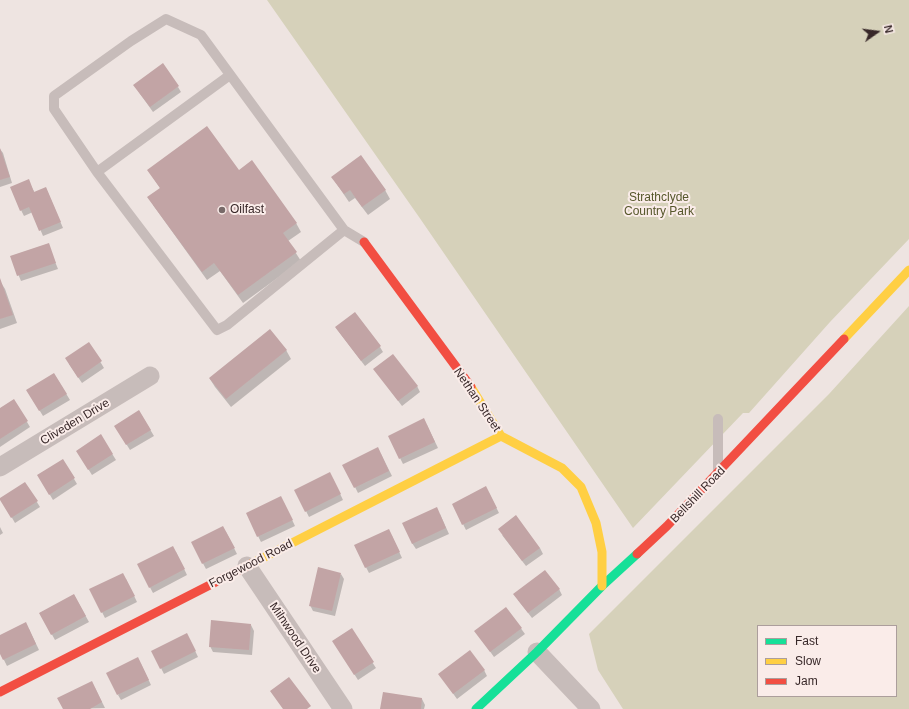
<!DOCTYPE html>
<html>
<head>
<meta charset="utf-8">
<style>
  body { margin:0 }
  #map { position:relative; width:909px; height:709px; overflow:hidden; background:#eee4e1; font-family:Helvetica,sans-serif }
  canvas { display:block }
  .legend { position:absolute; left:757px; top:625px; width:140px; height:72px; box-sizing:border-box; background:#faece9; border:1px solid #ac9e9c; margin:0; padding:5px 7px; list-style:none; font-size:12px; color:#382829 }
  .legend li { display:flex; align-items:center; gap:8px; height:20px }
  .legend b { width:20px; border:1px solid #ac9e9c }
  .north { position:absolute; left:857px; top:12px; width:40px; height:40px; -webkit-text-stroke:3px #faece9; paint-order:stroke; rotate:76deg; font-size:11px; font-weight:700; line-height:16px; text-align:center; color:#382829 }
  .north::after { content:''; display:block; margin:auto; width:14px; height:18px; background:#382829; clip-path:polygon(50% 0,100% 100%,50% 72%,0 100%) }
</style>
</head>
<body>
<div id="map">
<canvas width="909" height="709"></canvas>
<ul class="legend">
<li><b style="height:5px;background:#16e098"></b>Fast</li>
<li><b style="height:5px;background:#ffcf43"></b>Slow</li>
<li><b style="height:5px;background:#f24e42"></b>Jam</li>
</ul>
<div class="north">N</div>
</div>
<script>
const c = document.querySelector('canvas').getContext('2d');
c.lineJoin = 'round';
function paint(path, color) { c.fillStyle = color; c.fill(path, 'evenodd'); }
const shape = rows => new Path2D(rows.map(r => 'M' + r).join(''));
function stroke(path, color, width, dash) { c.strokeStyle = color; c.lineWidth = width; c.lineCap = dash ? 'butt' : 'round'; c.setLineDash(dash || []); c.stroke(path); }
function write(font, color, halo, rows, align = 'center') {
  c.font = font + ' Helvetica,sans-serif'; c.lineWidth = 4; c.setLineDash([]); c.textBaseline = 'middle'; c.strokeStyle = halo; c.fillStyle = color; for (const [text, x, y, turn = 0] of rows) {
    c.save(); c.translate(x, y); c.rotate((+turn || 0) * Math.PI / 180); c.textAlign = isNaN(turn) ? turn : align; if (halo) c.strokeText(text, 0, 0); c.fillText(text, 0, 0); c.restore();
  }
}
const green = shape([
  [267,0,909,0,909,239,830,322,749,413,743,413,633,528,419,217],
  [909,306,909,709,623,709,598,670,589,634,829,394],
  [758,626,896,626,896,696,758,696]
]);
const shadow = shape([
  [178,87,181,92,153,112,138,91],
  [0,149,3,153,12,183,0,187],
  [148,170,238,171,296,223,301,232,288,241,301,261,243,303,220,271,207,280,153,205,160,188],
  [332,177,385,190,390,199,368,215,355,198,349,202],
  [31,186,35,193,46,188,63,228,43,236,33,212,24,216,21,210],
  [48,244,58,269,21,281,11,257],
  [0,281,5,289,17,323,0,329],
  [336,328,380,347,383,352,365,366],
  [89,343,104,368,82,383,69,364],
  [286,350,291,359,231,407,215,387,210,379],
  [54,374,70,400,43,416,27,390],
  [378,374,417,386,420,392,402,406],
  [0,409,27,422,30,427,0,447],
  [139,411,154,436,130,450,115,426],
  [427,425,438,448,403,464,389,436],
  [101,436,116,460,92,475,80,456],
  [381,454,392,476,358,493,344,465],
  [63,460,77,484,53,500,38,475],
  [333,479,343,500,309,517,306,511],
  [25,483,40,507,15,523,4,504],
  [489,493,499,513,466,530,463,524],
  [284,503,295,526,261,542,258,536],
  [440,514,449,534,416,549,412,543],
  [0,527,3,533,0,535],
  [226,532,237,554,206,569,192,543],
  [502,535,540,548,543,554,526,566],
  [392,536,402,558,369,573,355,546],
  [176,552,187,575,153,593,138,565],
  [341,574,344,579,335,616,313,611,310,605],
  [126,579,137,602,105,618,102,612],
  [559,589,562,595,532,618,518,600],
  [74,595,89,622,55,640,40,613],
  [506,608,525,634,494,657,479,636],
  [251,625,254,631,252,655,213,652,210,646],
  [29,629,39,650,7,666,0,652,0,636],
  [351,630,376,668,358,680,337,647],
  [190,640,198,657,164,674,161,668],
  [141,664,151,685,121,700,118,695],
  [484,670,487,676,457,699,439,674],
  [95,688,105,708,64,709],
  [422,699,425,705,424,709,381,709]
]);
const building = shape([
  [163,63,179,86,150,107,133,85],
  [207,126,239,170,252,160,297,223,283,233,297,252,238,295,214,263,202,272,147,197,160,188,147,170],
  [0,148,10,177,0,180],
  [361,155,386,190,362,207,350,190,344,194,331,177],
  [29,179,34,192,46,187,61,222,39,231,29,207,20,211,10,187],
  [49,243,56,263,17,276,10,256],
  [0,278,13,315,0,319],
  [355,312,381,346,361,361,335,327],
  [270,329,287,350,226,399,209,378],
  [89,342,102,361,78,378,65,358],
  [393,354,418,386,398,401,373,369],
  [54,373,67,394,39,411,26,390],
  [14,399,28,421,0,439,0,408],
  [139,410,151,430,126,445,114,426],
  [424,418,435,442,399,459,388,436],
  [101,434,113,454,88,470,76,451],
  [378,447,389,471,354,488,342,465],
  [63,459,75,478,49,495,37,475],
  [330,472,341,494,305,512,294,490],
  [25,482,38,501,11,518,0,500,0,498],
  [486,486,497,508,462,525,452,504],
  [281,496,293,520,257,537,246,513],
  [437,507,446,528,412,544,402,523],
  [516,515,540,548,522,561,498,529],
  [223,526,235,548,202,564,191,542],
  [389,529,400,552,365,568,354,545],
  [173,546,185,569,149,588,137,564],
  [318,567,341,573,332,611,309,606],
  [545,570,560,589,528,613,513,594],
  [123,573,135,596,101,613,89,589],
  [74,594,86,616,51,635,39,613],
  [506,607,522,628,490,652,474,631],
  [211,620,251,624,249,650,209,647],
  [26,622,36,644,3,660,0,654,0,635],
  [352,628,374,662,354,675,332,641],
  [187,633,196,651,160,669,151,651],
  [470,650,485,670,453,694,438,674],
  [138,657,149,680,117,695,106,673],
  [289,677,311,706,307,709,283,709,270,691],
  [92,681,102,702,90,709,63,709,57,698],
  [383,692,422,698,421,709,380,709]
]);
const lane = shape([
  [97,172,230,75],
  [344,230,227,325,217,330,97,172,54,109,54,96,131,41,166,19,201,35,344,230,364,242],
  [718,470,718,419]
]);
const street = shape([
  [0,467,150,376],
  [247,566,343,709],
  [537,652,591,709]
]);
const fast = shape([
  [476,709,537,652,602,586,637,554]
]);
const slow = shape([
  [844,339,909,270],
  [471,387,501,436,562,468,581,487,596,523,602,552,602,586],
  [251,564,501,436]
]);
const jam = shape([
  [364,242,471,387],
  [637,554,667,526,844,339],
  [0,692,251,564]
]);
const markers = [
  [222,210,4,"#786a69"]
];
const parkNames = [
  ["Strathclyde",659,198],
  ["Country Park",659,212]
];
const poiNames = [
  ["Oilfast",230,210]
];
const streetNames = [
  ["Nethan Street",477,400,56],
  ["Cliveden Drive",75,422,-31],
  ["Bellshill Road",698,495,-46],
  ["Forgewood Road",251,564,-27],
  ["Milnwood Drive",295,638,56]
];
paint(green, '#d6d1ba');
paint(shadow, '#0003');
paint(building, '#c2a4a5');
stroke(lane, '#c7bcba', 10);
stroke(street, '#c7bcba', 19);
stroke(fast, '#16e098', 9);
stroke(slow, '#ffcf43', 9);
stroke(jam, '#f24e42', 9);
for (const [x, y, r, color] of markers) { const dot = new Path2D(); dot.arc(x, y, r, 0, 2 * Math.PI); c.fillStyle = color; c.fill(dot); stroke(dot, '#faece9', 1.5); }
write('12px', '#56572b', '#faece9', parkNames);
write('12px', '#382829', '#faece9', poiNames, 'left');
write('12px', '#382829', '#faece9', streetNames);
</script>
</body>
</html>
